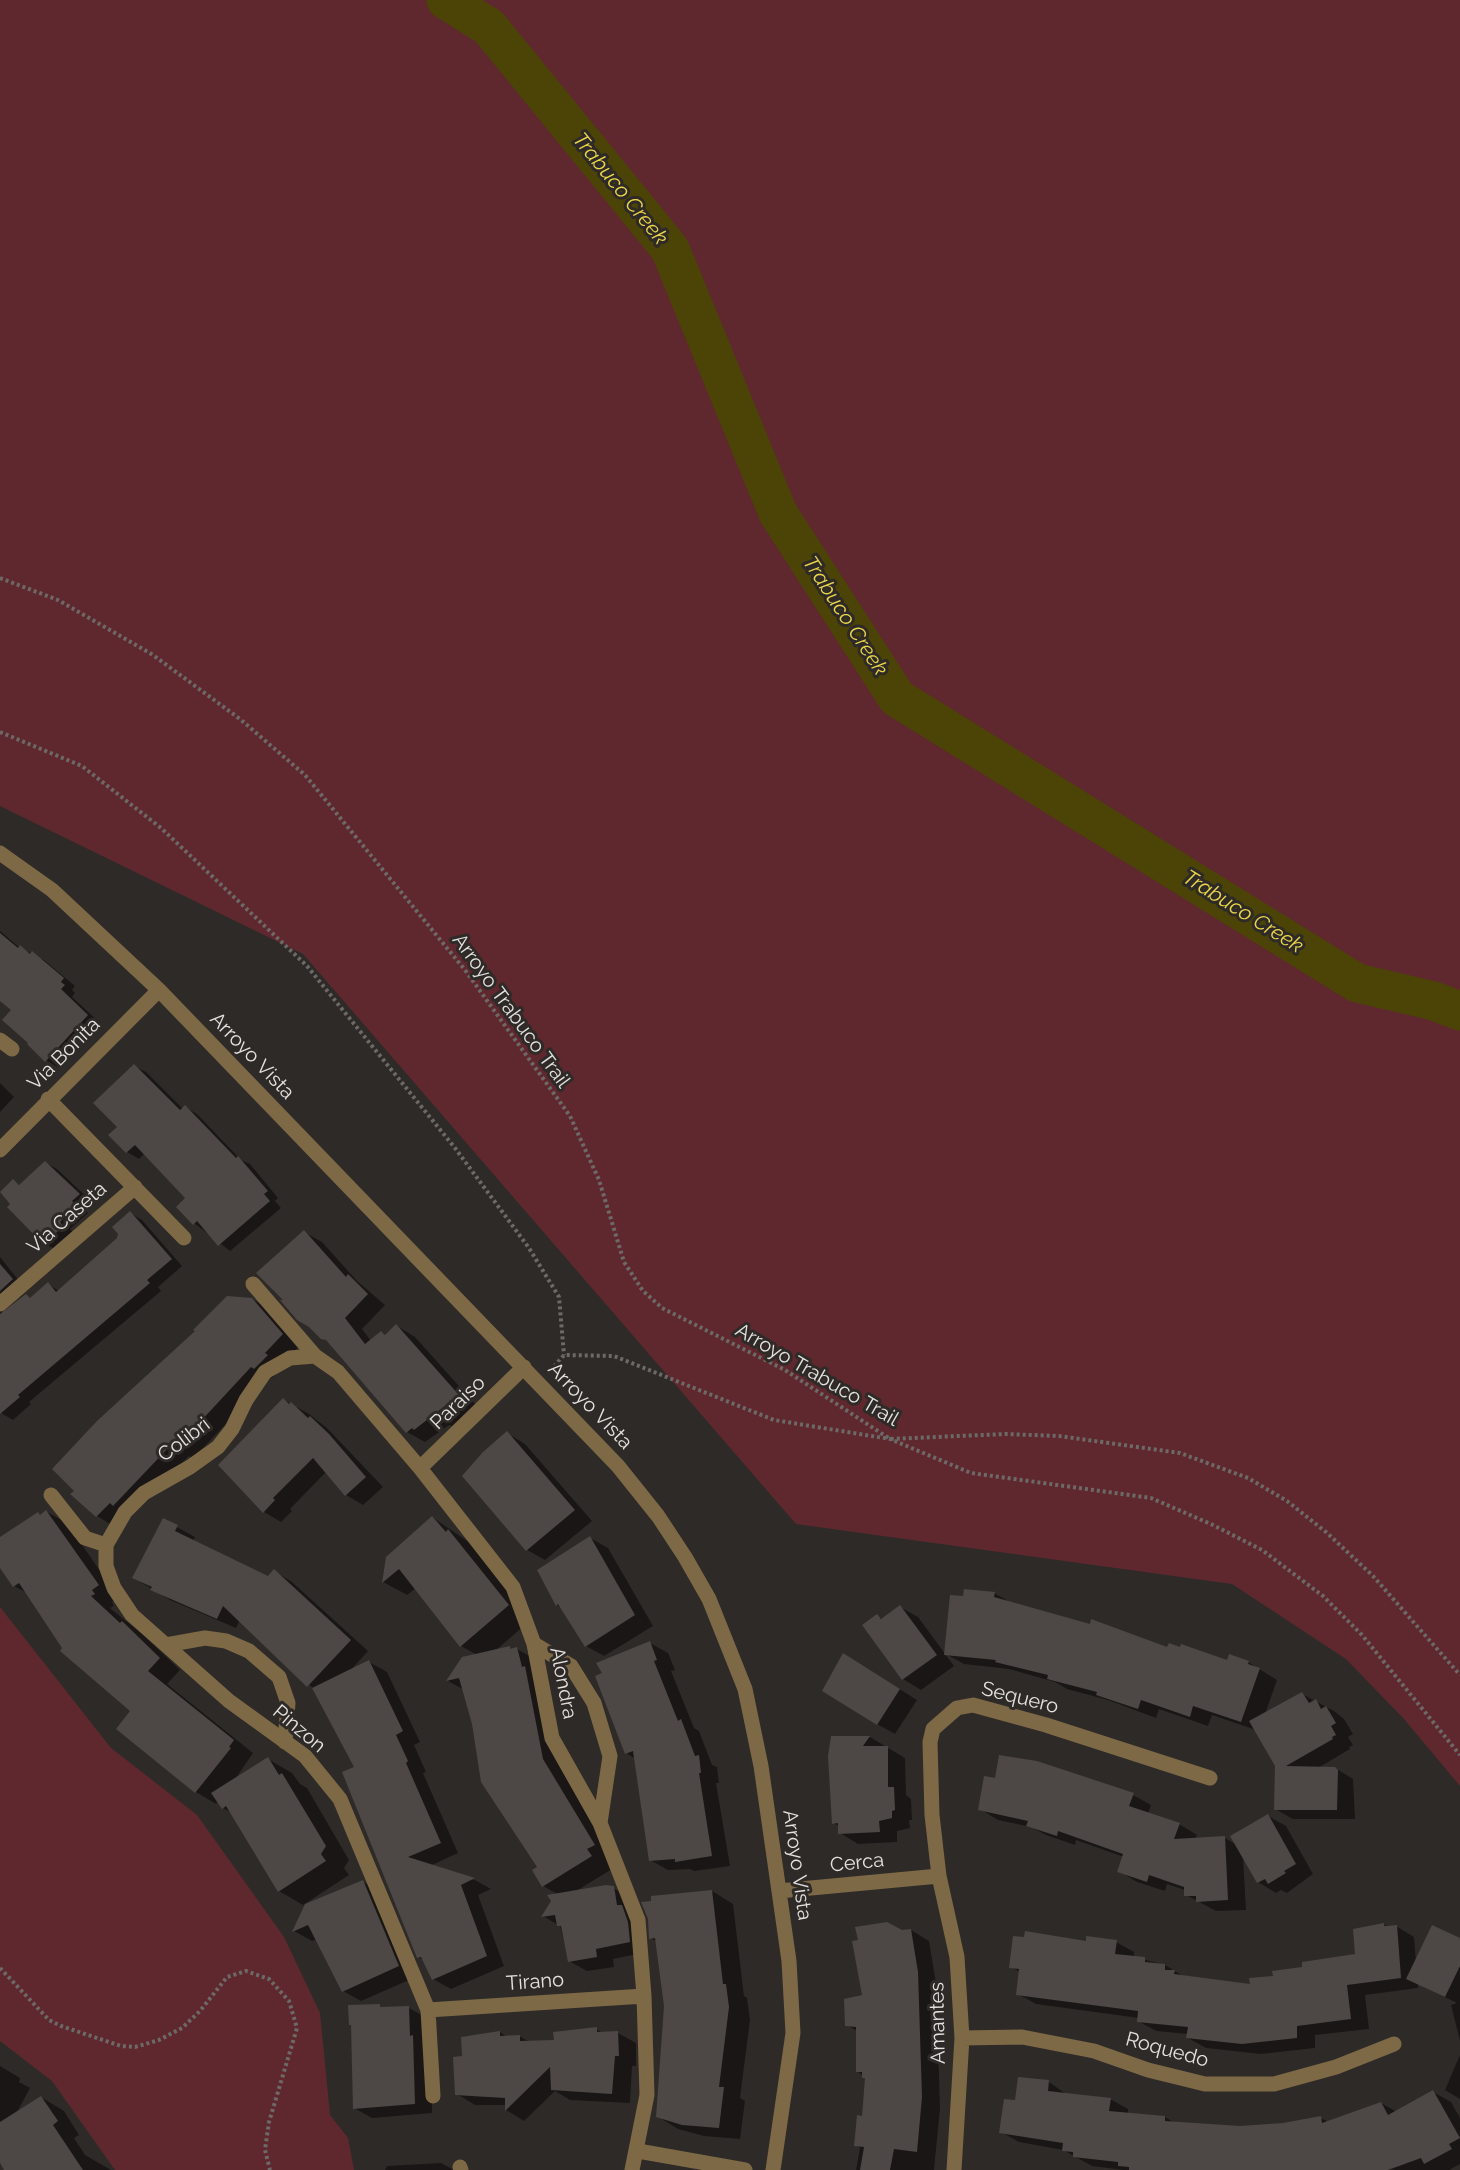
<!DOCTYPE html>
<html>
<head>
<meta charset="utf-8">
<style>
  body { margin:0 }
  canvas { display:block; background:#2e2a27 }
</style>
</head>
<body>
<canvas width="1460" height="2170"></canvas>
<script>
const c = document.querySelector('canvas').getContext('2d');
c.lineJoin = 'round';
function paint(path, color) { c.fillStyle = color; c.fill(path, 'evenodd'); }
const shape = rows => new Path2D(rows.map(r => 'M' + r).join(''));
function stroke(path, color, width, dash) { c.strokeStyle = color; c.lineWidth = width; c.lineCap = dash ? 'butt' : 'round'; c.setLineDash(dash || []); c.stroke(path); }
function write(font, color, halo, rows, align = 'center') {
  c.font = font + ' Raleway,sans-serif'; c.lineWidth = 6; c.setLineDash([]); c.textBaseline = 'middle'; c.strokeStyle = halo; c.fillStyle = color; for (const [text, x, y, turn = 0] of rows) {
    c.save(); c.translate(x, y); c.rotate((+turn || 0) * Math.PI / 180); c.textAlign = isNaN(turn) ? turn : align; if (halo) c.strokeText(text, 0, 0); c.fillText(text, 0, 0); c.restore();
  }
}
const green = shape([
  [0,0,1460,0,1460,1786,1404,1719,1346,1659,1232,1584,796,1524,303,954,0,806],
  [0,1607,111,1748,197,1815,284,1937,320,2013,330,2115,348,2138,354,2170,115,2170,52,2081,0,2041]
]);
const shadow = shape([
  [0,931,20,948,44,960,75,986,72,990,75,993,72,997,99,1022,57,1067,46,1060,13,1010,0,999],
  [134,1066,146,1072,183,1109,185,1107,197,1114,241,1160,250,1164,278,1198,275,1201,281,1208,230,1251,194,1223,188,1198,145,1153,139,1159,127,1152,111,1135,119,1127],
  [0,1083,14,1097,0,1112],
  [46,1163,57,1169,91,1201,83,1209,88,1213,70,1229,74,1233,57,1250,45,1244,12,1203,14,1181,21,1186],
  [130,1213,142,1220,182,1266,158,1287,161,1291,29,1402,31,1404,13,1420,1,1413,0,1257,24,1287,2,1308,3,1314,31,1299,48,1284,59,1291,118,1239],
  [304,1232,322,1242,357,1281,385,1305,362,1329,371,1341,382,1332,386,1335,397,1326,415,1337,476,1405,452,1426,449,1425,425,1442,407,1432,332,1344,322,1338],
  [252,1299,270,1310,300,1345,282,1364,285,1366,272,1378,270,1377,205,1446,192,1458,189,1456,115,1527,97,1516,197,1331],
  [284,1400,309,1414,327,1428,383,1487,363,1505,346,1495,326,1472,290,1509,292,1511,281,1522,264,1512,220,1465],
  [507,1433,525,1444,592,1521,545,1560,527,1550],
  [47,1512,67,1523,118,1597,112,1602,114,1606,110,1608,142,1634,180,1670,167,1684,253,1753,236,1778,268,1759,292,1773,300,1784,307,1788,349,1860,344,1868,349,1875,303,1905,279,1891,232,1813,223,1808,218,1801,216,1804,196,1792,132,1711,64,1648,29,1594,14,1586,0,1556,0,1538],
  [432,1517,473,1545,532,1619,495,1651,517,1649,538,1661,564,1772,615,1857,612,1869,573,1893,613,1888,631,1898,647,1952,613,1959,614,1967,587,1971,569,1961,560,1926,543,1916,559,1895,543,1886,539,1868,466,1691,448,1681,463,1658,477,1655,461,1646,416,1588,407,1595,383,1582,388,1557],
  [164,1520,195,1537,193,1541,268,1578,274,1571,292,1582,368,1651,349,1672,369,1662,387,1672,420,1742,414,1745,426,1772,423,1773,458,1853,430,1866,475,1880,491,1889,478,1895,504,1966,451,1989,433,1979,425,1961,418,1957,356,1768,315,1690,240,1620,236,1628,170,1600,134,1578],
  [590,1538,608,1548,653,1626,604,1656,586,1646,562,1608,557,1605],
  [994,1593,1013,1604,1168,1648,1228,1661,1248,1662,1277,1680,1265,1714,1302,1694,1334,1711,1344,1719,1353,1734,1348,1737,1353,1745,1349,1747,1350,1749,1318,1768,1335,1768,1353,1779,1355,1819,1293,1819,1275,1809,1276,1766,1256,1730,1212,1715,1208,1726,1159,1709,1156,1718,1108,1700,1067,1689,1055,1682,1009,1669,964,1664,946,1654,965,1598],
  [900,1607,918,1617,954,1666,921,1690,903,1679,877,1616,883,1619],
  [650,1643,668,1653,675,1670,671,1671,694,1728,699,1731,712,1765,717,1767,719,1783,716,1783,730,1866,694,1871,690,1869,668,1870,650,1860,636,1759,626,1753],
  [861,1665,917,1700,895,1734,877,1724],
  [870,1737,905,1758,906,1795,911,1799,912,1820,909,1820,910,1828,897,1831,897,1842,858,1844,840,1833,839,1826,833,1823,832,1738],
  [1133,1795,1151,1805,1148,1814,1179,1824,1197,1835,1195,1840,1225,1838,1237,1845,1268,1816,1286,1826,1313,1874,1287,1893,1281,1890,1276,1893,1258,1882,1243,1856,1246,1910,1216,1911,1186,1895,1185,1890,1167,1884,1165,1891,1137,1882,1119,1871,1124,1857,1076,1840,1075,1845,1046,1835,1031,1827,998,1820,980,1809],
  [363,1882,381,1892,416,1977,361,2001,343,1991,317,1939,312,1941,294,1931,307,1905],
  [712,1891,733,1904,744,1996,747,1998,750,2020,740,2098,745,2101,740,2139,704,2136,678,2129,657,2116,666,2006,657,1942,651,1938],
  [1384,1925,1396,1926,1414,1937,1416,1962,1460,1940,1460,2041,1451,2005,1457,2003,1418,1984,1418,1988,1365,1995,1369,2029,1315,2035,1315,2048,1261,2054,1206,2048,1188,2038,1188,2034,1156,2031,1138,2021,1139,2018,1036,2004,1018,1994,1020,1972,1011,1967,1087,1943,1116,1942,1134,1952,1134,1957,1165,1965,1183,1976,1251,1986,1357,1956],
  [911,1930,929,1941,936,1983,940,2108,934,2170,856,2170,860,2148,856,2145,864,2117,867,2079,857,2071,857,2031,847,2025,902,1932],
  [409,2008,427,2018,431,2047,432,2113,372,2118,354,2108],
  [596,2029,603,2033,618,2033,636,2043,636,2066,632,2066,630,2103,570,2100,555,2091,524,2121,506,2110,506,2105,475,2105,457,2094,463,2058,463,2038,500,2032,507,2037,519,2036,530,2042,555,2041],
  [1460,2055,1460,2099,1445,2090],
  [0,2066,20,2078,19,2082,30,2088,16,2114,41,2097,64,2111,79,2135,74,2138,85,2155,111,2170,6,2170,0,2163],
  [1049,2082,1066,2094,1110,2099,1128,2109,1128,2114,1165,2117,1175,2123,1240,2128,1284,2124,1320,2118,1329,2122,1381,2103,1397,2112,1433,2092,1451,2102,1460,2118,1460,2164,1449,2170,1124,2170,1092,2166,1063,2150,1019,2142,1001,2132,1016,2102],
  [441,2163,454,2170,385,2170,387,2166]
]);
const river = shape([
  [446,0,489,27,670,249,778,513,897,698,1357,983,1434,1001,1460,1011]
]);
const building = shape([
  [0,933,18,948,20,945,30,954,32,951,64,978,61,982,65,985,61,989,88,1015,45,1062,27,1044,28,1043,2,1020,11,1010,0,1001],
  [134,1064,180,1110,185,1105,236,1158,238,1156,268,1191,264,1194,270,1201,218,1246,197,1221,193,1225,176,1207,185,1198,135,1145,126,1153,108,1135,117,1127,93,1103],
  [45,1161,80,1194,72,1201,77,1206,60,1222,63,1226,44,1245,7,1207,10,1204,0,1192,13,1179,19,1185],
  [130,1211,172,1259,147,1280,150,1283,18,1395,20,1397,0,1414,0,1314,26,1294,30,1298,48,1282,56,1292,117,1238,118,1234,112,1227],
  [304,1230,346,1277,348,1274,368,1294,345,1318,365,1344,381,1331,385,1335,396,1324,459,1395,414,1430,412,1428,406,1433,326,1340,321,1339,309,1327,297,1320,280,1300,283,1300,256,1273],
  [0,1264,13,1279,0,1291],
  [227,1296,252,1298,283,1334,265,1353,268,1355,254,1369,251,1367,187,1436,173,1449,170,1446,113,1506,110,1503,96,1517,70,1494,74,1491,52,1469,97,1421,195,1331,193,1330],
  [283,1398,289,1404,291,1402,308,1418,310,1416,329,1434,366,1477,345,1496,313,1458,273,1498,275,1500,263,1513,218,1465],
  [507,1431,575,1510,526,1551,462,1476,483,1452],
  [46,1510,99,1585,92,1590,95,1594,91,1596,120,1623,122,1621,160,1658,148,1671,234,1740,229,1747,231,1748,195,1793,116,1729,130,1711,60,1651,62,1648,19,1583,13,1587,0,1568,0,1537,38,1512,40,1515],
  [432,1516,446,1532,448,1529,509,1605,460,1647,399,1569,382,1583,386,1557],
  [163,1518,178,1525,175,1531,268,1576,274,1569,351,1640,307,1687,223,1606,217,1619,150,1590,152,1587,132,1578],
  [590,1536,635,1615,585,1647,558,1604,556,1606,537,1570],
  [964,1589,995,1592,994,1597,1090,1624,1091,1619,1167,1647,1169,1643,1180,1647,1181,1644,1227,1660,1229,1654,1249,1661,1248,1664,1260,1668,1241,1722,1193,1706,1190,1717,1141,1700,1138,1709,1096,1695,1097,1692,1047,1679,1048,1675,995,1662,996,1660,944,1655,950,1595,963,1596],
  [900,1605,937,1655,902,1680,862,1625,877,1614,881,1619],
  [650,1641,657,1660,654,1661,678,1721,681,1719,695,1756,699,1755,701,1773,699,1773,712,1856,675,1862,675,1859,649,1861,633,1751,625,1754,595,1676,602,1673,596,1663],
  [510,1646,510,1649,517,1647,522,1667,525,1666,543,1759,595,1845,587,1849,592,1856,542,1887,532,1870,537,1867,481,1782,472,1724,459,1678,446,1681,462,1657],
  [843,1653,900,1689,877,1725,822,1691],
  [369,1660,403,1731,396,1735,408,1761,406,1763,441,1843,408,1857,475,1878,461,1885,487,1956,432,1980,421,1957,417,1958,342,1772,354,1767,312,1688],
  [1302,1692,1309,1703,1316,1699,1321,1709,1326,1706,1336,1723,1331,1726,1336,1735,1332,1737,1333,1739,1286,1766,1335,1767,1338,1770,1337,1810,1274,1810,1275,1766,1249,1721],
  [831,1736,870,1736,863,1746,888,1746,888,1787,894,1787,895,1810,892,1811,892,1818,879,1821,880,1832,838,1834,838,1823,832,1824,828,1756],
  [999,1755,1037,1761,1134,1793,1129,1806,1180,1823,1174,1839,1225,1836,1228,1900,1196,1902,1196,1896,1184,1896,1184,1887,1149,1875,1147,1882,1117,1872,1123,1854,1058,1831,1057,1836,1026,1826,1028,1821,978,1810,984,1776,995,1778],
  [268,1757,279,1775,282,1773,326,1846,321,1854,326,1861,278,1892,226,1806,222,1809,211,1793],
  [1268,1814,1296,1864,1284,1871,1286,1873,1268,1884,1265,1879,1257,1883,1230,1836],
  [363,1880,399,1966,342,1992,308,1925,292,1932,305,1904],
  [606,1885,614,1886,617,1905,622,1905,628,1922,630,1942,596,1949,597,1957,568,1962,561,1926,557,1926,555,1915,541,1917,551,1901,547,1895],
  [712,1890,723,1984,726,1984,729,2007,719,2087,724,2087,719,2128,682,2125,656,2117,664,2006,655,1938,649,1939,648,1919,641,1902,651,1901,651,1896],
  [887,1922,902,1930,911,1929,918,1972,922,2097,917,2152,894,2149,890,2170,860,2170,864,2147,854,2146,857,2115,862,2116,865,2078,862,2078,862,2072,856,2072,856,2027,845,2026,844,1999,862,1995,852,1941,858,1940,855,1927],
  [1384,1923,1384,1926,1397,1925,1401,1978,1347,1985,1351,2019,1297,2026,1297,2038,1242,2044,1186,2038,1188,2027,1137,2022,1138,2011,1016,1995,1019,1969,1009,1968,1013,1936,1024,1937,1025,1931,1086,1941,1086,1936,1117,1940,1115,1954,1145,1957,1145,1962,1165,1964,1165,1970,1175,1970,1174,1974,1250,1984,1249,1978,1273,1976,1272,1971,1302,1967,1302,1962,1355,1954,1353,1929],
  [1432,1925,1460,1938,1460,1966,1445,1997,1406,1979],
  [380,2004,380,2007,409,2006,410,2036,413,2035,415,2104,353,2109,351,2025,349,2025,348,2005],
  [597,2027,597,2032,618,2031,619,2056,615,2056,612,2094,551,2090,550,2067,505,2111,505,2098,455,2095,453,2057,462,2056,461,2037,500,2031,500,2036,520,2035,520,2041,554,2040,553,2032],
  [1018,2077,1049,2080,1048,2091,1111,2098,1109,2111,1165,2116,1165,2121,1240,2126,1283,2123,1321,2116,1322,2123,1381,2102,1388,2115,1433,2090,1460,2138,1449,2144,1452,2149,1424,2164,1421,2158,1388,2170,1129,2170,1129,2167,1118,2166,1118,2162,1073,2157,1073,2152,1062,2151,1063,2143,999,2133,1004,2099,1015,2100],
  [41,2096,58,2121,53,2125,83,2170,4,2170,0,2163,0,2122]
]);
const path = shape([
  [0,578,58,600,153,655,240,719,305,775,465,970,570,1116,599,1180,624,1262,643,1291,662,1308,785,1370,890,1439,1005,1434,1059,1436,1180,1453,1248,1478,1287,1501,1326,1532,1373,1576,1460,1675],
  [0,732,82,766,161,828,307,966,455,1148,529,1248,559,1297,564,1355],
  [550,1371,564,1355,614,1356,774,1420,890,1439,971,1473,1151,1498,1213,1525,1262,1550,1323,1596,1362,1635,1460,1755],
  [0,1968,49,2020,61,2026,121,2046,135,2047,159,2040,182,2028,200,2011,227,1977,246,1971,269,1979,289,2001,297,2028,269,2122,265,2150,270,2170]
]);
const minor = shape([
  [0,853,52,890,159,990,618,1466,658,1516,685,1557,709,1599,745,1689,761,1766,789,1961,793,2033,773,2170],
  [0,1040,12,1049],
  [48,1099,184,1238],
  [0,1150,159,990],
  [253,1284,315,1356,338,1372,420,1468,513,1587,534,1644,552,1738,600,1823,638,1920,644,1996,647,2095,632,2170],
  [0,1304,135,1187],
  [420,1468,524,1367],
  [51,1495,85,1538,106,1545,106,1566,114,1588,132,1615,229,1701,305,1756,340,1799,428,2010,433,2096],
  [106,1545,125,1512,144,1493,190,1467,218,1447,232,1429,246,1400,265,1372,290,1358,315,1356],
  [534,1644,571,1666,594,1703,610,1756,600,1823],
  [166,1645,205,1638,226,1641,249,1651,279,1677,288,1703,285,1742],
  [779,1891,939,1876],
  [428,2010,644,1996],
  [962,2038,1022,2037,1094,2051,1148,2070,1205,2084,1274,2084,1336,2067,1394,2044],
  [638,2151,745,2170],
  [460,2167,461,2170],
  [954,2170,962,2038,957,1957,939,1876,932,1815,930,1742,933,1729,957,1708,973,1705,1046,1725,1210,1778]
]);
const streetNames = [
  ["Arroyo Trabuco Trail",511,1011,54],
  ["Via Bonita",64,1054,-45],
  ["Arroyo Vista",252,1056,46],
  ["Via Caseta",67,1218,-41],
  ["Arroyo Trabuco Trail",817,1375,30],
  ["Paraiso",458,1403,-44],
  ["Arroyo Vista",590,1406,46],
  ["Colibri",184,1440,-37],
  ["Alondra",563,1683,79],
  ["Sequero",1020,1698,14],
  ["Pinzon",299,1729,40],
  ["Cerca",857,1863,-6],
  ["Arroyo Vista",797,1865,82],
  ["Tirano",535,1982,-4],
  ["Amantes",938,2023,-91],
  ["Roquedo",1167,2050,15]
];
const waterNames = [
  ["Trabuco Creek",620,189,51],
  ["Trabuco Creek",845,616,57],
  ["Trabuco Creek",1243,912,32]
];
paint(green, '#5f282f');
paint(shadow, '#0007');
stroke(river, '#4c4307', 39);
paint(building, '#4d4745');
stroke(path, '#6d6966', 4, [3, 3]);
stroke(minor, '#7e6946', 15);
write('20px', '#e4e1df', '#2e2a27', streetNames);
write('italic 21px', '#ebd549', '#2e2a27', waterNames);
</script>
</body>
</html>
